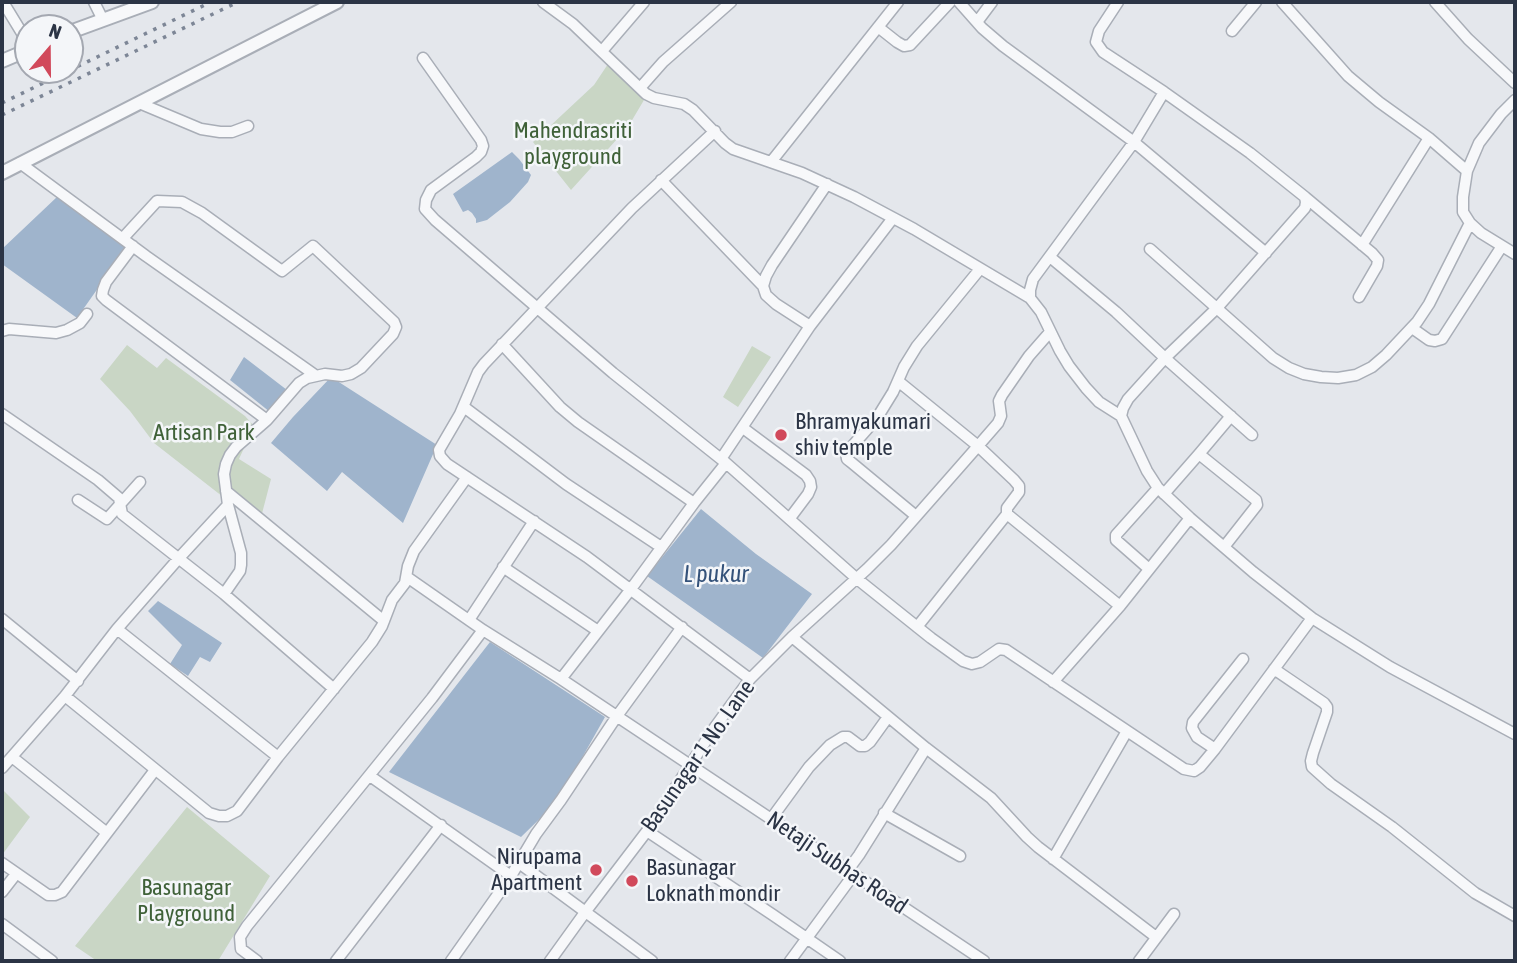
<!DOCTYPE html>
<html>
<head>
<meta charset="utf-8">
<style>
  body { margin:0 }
  #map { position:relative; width:1517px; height:963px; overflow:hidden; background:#e4e7ec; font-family:"Asap Condensed",sans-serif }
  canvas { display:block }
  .frame { position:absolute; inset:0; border:4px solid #2b3445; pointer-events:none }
  .north { position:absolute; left:14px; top:14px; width:70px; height:70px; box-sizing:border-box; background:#f4f6f9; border:2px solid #a4a8b1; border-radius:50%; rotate:20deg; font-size:19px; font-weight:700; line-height:28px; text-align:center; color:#2b3445 }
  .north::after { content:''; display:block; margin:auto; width:24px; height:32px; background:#d1495b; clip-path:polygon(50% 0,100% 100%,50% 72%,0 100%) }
</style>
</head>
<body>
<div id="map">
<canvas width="1517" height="963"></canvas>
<div class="frame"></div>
<div class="north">N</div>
</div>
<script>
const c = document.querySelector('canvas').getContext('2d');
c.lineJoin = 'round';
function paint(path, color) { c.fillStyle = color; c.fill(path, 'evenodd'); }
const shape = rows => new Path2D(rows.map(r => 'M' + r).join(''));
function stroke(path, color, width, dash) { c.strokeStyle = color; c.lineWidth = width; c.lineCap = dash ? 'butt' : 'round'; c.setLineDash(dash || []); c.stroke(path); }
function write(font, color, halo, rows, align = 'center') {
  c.font = font + ' "Asap Condensed",sans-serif'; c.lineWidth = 5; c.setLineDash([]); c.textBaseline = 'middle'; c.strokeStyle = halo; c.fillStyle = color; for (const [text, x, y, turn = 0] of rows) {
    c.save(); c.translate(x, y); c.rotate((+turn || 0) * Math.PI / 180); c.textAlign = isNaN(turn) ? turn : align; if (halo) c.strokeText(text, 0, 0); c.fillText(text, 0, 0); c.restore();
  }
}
const green = shape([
  [608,64,644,100,628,127,571,190,533,142,594,85],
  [127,345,157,368,166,358,245,416,254,426,239,459,271,479,259,525,154,443,130,411,100,379],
  [752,346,771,357,738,407,723,397],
  [2,789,30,817,2,855],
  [187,807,270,876,218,961,97,961,75,946]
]);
const water = shape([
  [512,152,519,159,531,175,528,182,510,202,487,220,476,223,476,219,472,213,468,210,463,212,453,194],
  [58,196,129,244,77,318,2,264,2,249],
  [244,357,287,390,270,412,230,380],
  [331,377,437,445,403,523,342,472,327,491,271,443,293,417],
  [701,509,756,554,812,594,763,658,647,576],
  [158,601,222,643,210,662,200,657,188,676,170,664,182,645,148,611],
  [490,642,605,717,557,802,521,837,389,772]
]);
const minor = shape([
  [3,2,28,43],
  [94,2,103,20],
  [543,2,573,24,646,94,654,98,684,104,693,110,725,143,733,149,802,173,854,197,914,229,1030,298],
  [959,2,982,28,1003,46,1134,142,1266,253],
  [1118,2,1099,31,1096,42,1103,52,1164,92,1250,153,1305,197,1306,202,1305,208,1217,308,1165,358,1128,399,1123,408,1121,416,1147,471,1158,488,1190,518,1253,572,1312,618,1390,667,1515,734],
  [1282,2,1348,76,1379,102,1429,138,1467,171],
  [1435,2,1468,39,1515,83],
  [977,22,992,2],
  [878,27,897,42,904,46,910,45,950,2],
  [1232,31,1256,2],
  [602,51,644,2],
  [423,58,481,140,483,146,481,152,476,157,431,190,426,200,425,209,435,220,613,373,726,463,856,578,931,638,963,661,972,664,980,662,999,649,1006,650,1184,769,1194,771,1200,767,1215,749,1312,618],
  [640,88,663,62,731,2],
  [1515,100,1501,114,1479,143,1467,171,1463,197,1463,212,1470,223,1481,233,1515,254],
  [139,103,201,129,220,132,232,132,248,126],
  [715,131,632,208,484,364,478,372,460,414,439,450,440,456,447,464,587,557,750,679],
  [771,162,898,2],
  [20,163,146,256,315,375],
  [661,180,763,286],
  [1305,197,1372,253,1378,260,1377,266,1359,297],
  [123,238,157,201,182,202,202,213,282,271,313,246,394,322,396,327,393,334,361,368,351,374,342,376,325,374,307,378,299,383,267,420,236,447,230,455,226,464,224,474,228,505,241,553,241,565,240,571,224,594],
  [1362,245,1429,138],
  [133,246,106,282,103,290,102,296,106,300,267,420],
  [1150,249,1273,358,1289,368,1304,374,1321,377,1338,378,1356,375,1372,367,1386,355,1417,322,1429,304,1470,223],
  [1050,257,1116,312,1165,358,1252,435],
  [810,326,776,304,766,295,763,286,766,276,772,265,827,184],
  [1412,328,1429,340,1435,341,1442,339,1502,246],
  [2,331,9,329,56,333,67,330,80,323,87,314],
  [502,344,560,407,578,422,694,503,726,463],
  [898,381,978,446,1014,480,1019,486,1019,492,1007,508,1007,514,1120,606],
  [464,407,566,484,661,547],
  [2,414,98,480,119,498,122,514,224,594,334,689],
  [1121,416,1099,402,1086,388,1069,366,1060,351,1041,312,1030,298,1030,290,1033,279,1134,142,1164,92],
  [743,428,806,475,810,481,811,487,808,494,790,518],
  [1199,454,1256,500,1257,505,1224,547],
  [721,459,810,326,893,218],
  [226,491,384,621],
  [1164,494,1199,454,1231,416],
  [78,500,107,519,140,482],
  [916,516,852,463,847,459,846,453,877,418,893,392,904,367,917,346,980,269],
  [503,567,598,631],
  [1149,569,1116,540,1116,535,1158,488],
  [407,577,483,630,561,679,984,961],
  [2,619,78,681],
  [469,620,534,521],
  [917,627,1007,514],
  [117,629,278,757],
  [792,637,926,748,991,798,1027,837,1038,847,1156,937],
  [1274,669,1324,703,1327,707,1327,712,1313,753,1311,761,1312,767,1331,784,1392,827,1475,893,1515,916],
  [561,679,631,589,694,503],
  [1053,682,1120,606,1190,518],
  [65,696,209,813,219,816,227,816,237,811,278,757,372,642,382,626,392,600,405,583,408,566,414,551,467,477],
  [1215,749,1197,737,1192,728,1193,722,1243,659],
  [12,757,107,833],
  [2,768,65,696,117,629,179,558,228,505],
  [370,776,511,876],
  [884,813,960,856],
  [771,819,809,767,830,745,843,737,848,737,860,746,865,746,870,742,888,717],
  [647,831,773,915,840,961],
  [1053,859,1127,731],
  [2,863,48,895,55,895,62,892,155,770],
  [519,863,652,961],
  [848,870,859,855,926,748],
  [2,892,16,874],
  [2,924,52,961],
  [257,961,241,949,240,937,247,926,432,698,483,630],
  [336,961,441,825],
  [451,961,511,876,536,834,561,800,617,716,682,627],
  [550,961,586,911,647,831,715,727,750,679,792,637,867,569,891,545,978,446,998,423,1001,416,999,401,1002,395,1029,356,1050,332],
  [790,961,854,874],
  [1139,961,1174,914]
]);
const tertiary = shape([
  [70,32,152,2],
  [2,61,28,50],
  [2,173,337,2]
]);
const rail = shape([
  [2,103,211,2],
  [2,115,238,2]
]);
const markers = [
  [781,435,7,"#d1495b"],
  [596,870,7,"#d1495b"],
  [632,881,7,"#d1495b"]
];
const parkNames = [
  ["Mahendrasriti",573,131],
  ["playground",573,157],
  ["Artisan Park",204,433],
  ["Basunagar",186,888],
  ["Playground",186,914]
];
const poiNames = [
  ["Bhramyakumari",795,422],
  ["shiv temple",795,448],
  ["Nirupama",582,857,"right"],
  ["Apartment",582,883,"right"],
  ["Basunagar",646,868],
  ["Loknath mondir",646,894]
];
const streetNames = [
  ["Basunagar 1 No. Lane",698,756,-55],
  ["Netaji Subhas Road",837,863,34]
];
const waterNames = [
  ["L pukur",716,574]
];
paint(green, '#c9d6c5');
paint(water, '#9fb4cc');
stroke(minor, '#a9aeb7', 13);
stroke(tertiary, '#a9aeb7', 16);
stroke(minor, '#f7f8fa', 10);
stroke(tertiary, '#f7f8fa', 12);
stroke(rail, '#7d8696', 3.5, [3.5, 7]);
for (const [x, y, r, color] of markers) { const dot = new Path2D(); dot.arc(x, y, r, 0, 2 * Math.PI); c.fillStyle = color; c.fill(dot); stroke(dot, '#f4f6f9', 2.5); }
write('23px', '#3f6138', '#f4f6f9', parkNames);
write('23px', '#2b3445', '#f4f6f9', poiNames, 'left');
write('23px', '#2b3445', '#f4f6f9', streetNames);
write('italic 24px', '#34527a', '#f4f6f9', waterNames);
</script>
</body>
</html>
